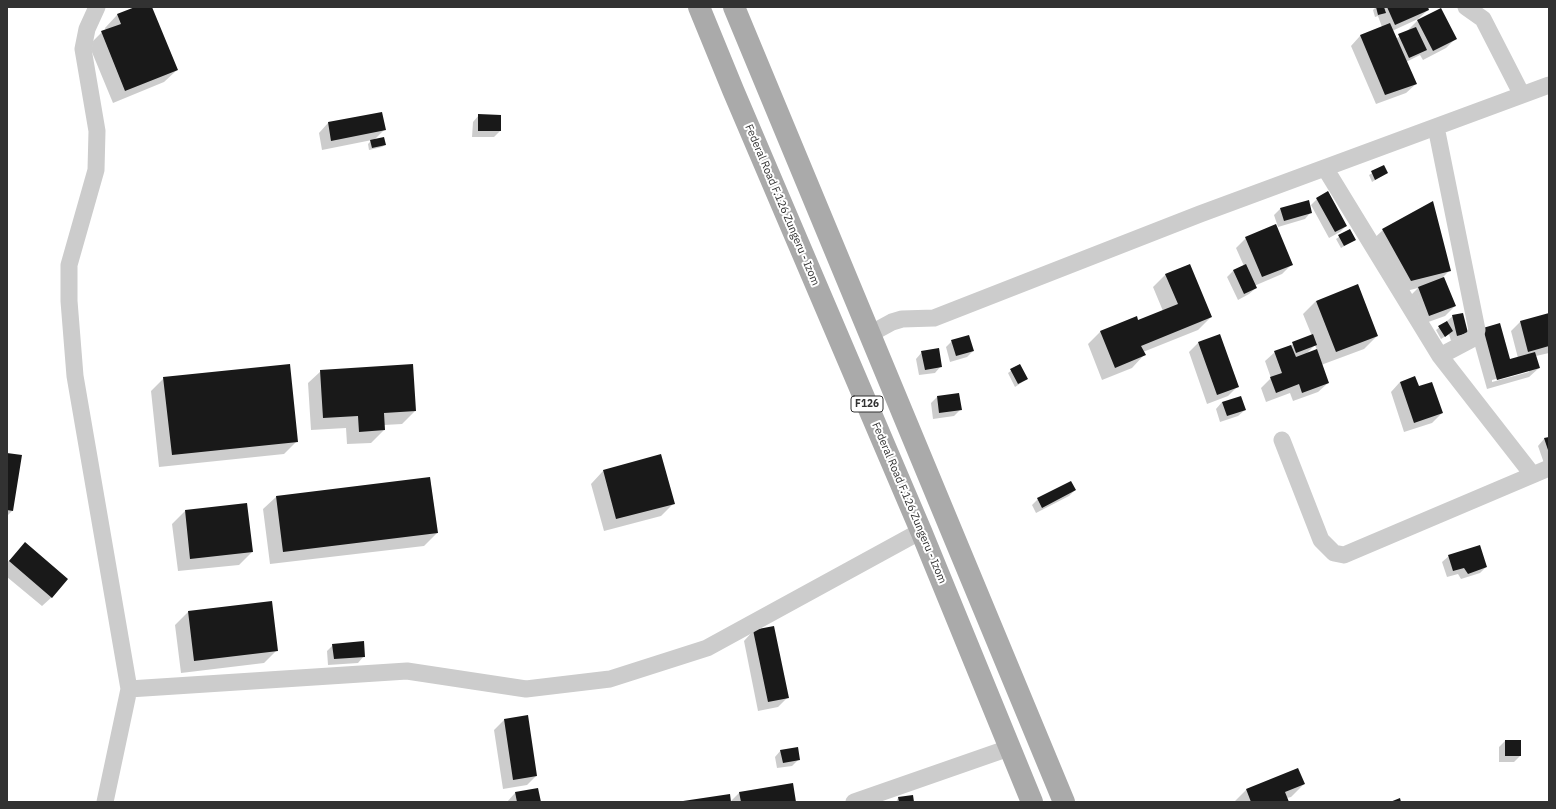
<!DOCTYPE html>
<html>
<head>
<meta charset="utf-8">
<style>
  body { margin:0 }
  #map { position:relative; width:1556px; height:809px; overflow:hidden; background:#fff; font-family:"IBM Plex Sans",sans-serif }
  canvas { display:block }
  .frame { position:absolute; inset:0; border:8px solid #323232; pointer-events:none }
</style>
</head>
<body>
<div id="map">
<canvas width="1556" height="809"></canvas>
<div class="frame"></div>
</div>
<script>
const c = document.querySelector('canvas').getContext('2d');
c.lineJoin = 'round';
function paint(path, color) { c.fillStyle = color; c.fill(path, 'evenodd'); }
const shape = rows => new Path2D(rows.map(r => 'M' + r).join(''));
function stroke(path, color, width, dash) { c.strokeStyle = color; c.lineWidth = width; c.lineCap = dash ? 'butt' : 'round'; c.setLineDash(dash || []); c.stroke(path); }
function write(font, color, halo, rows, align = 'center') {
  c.font = font + ' "IBM Plex Sans",sans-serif'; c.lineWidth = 4; c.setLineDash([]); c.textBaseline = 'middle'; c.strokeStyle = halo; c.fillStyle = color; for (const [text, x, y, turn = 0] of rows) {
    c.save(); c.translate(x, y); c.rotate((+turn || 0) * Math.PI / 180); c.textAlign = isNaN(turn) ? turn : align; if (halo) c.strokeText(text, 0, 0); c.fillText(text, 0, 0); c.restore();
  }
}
const shadow = shape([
  [138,7,151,7,177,70,164,82,113,103,89,45,102,32,106,31,105,28,117,15],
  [1376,7,1427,7,1428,10,1418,19,1392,31,1396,39,1408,30,1417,21,1455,39,1446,48,1423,60,1420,55,1406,62,1416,84,1406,93,1376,104,1351,46,1360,36,1382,27,1378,16,1375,17,1373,10],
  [381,113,384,130,374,140,385,145,382,147,369,150,368,144,372,140,322,150,319,133,328,123],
  [479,115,500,131,494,137,472,137,473,122],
  [1384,166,1387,173,1372,182,1369,175],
  [1317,199,1346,226,1340,232,1329,238,1311,205],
  [1280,209,1311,212,1305,219,1278,227,1274,215],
  [1349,230,1355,240,1341,248,1336,239],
  [1383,230,1449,271,1443,277,1455,306,1445,316,1420,325,1409,297,1418,288,1398,293,1370,242],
  [1246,238,1292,264,1282,274,1254,286,1256,288,1249,294,1238,300,1227,277,1233,271,1244,266,1236,248],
  [1166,274,1211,317,1198,330,1143,352,1144,355,1132,368,1102,380,1088,344,1100,332,1138,321,1163,311,1153,287],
  [1316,301,1377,336,1364,349,1321,365,1328,383,1318,392,1293,401,1290,393,1266,402,1261,388,1271,378,1265,361,1275,352,1312,336,1303,314],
  [1315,345,1317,350,1307,353],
  [1549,314,1549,353,1536,356,1539,368,1529,377,1487,389,1473,339,1483,329,1509,360,1518,358,1511,331,1520,322],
  [1529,370,1529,372,1492,382,1492,380],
  [1453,316,1467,333,1451,341,1449,334,1441,339,1436,330],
  [952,341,973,351,967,357,950,362,946,347],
  [1198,343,1237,387,1228,396,1207,404,1189,352],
  [922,352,941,366,935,373,919,375,916,359],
  [1019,365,1027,379,1015,387,1008,373],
  [321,371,415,411,402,424,384,425,384,430,371,443,347,444,346,428,311,430,308,383],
  [164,378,297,441,284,454,159,467,151,391],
  [1400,382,1418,388,1442,413,1432,423,1404,432,1391,392],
  [937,397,960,410,954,416,933,419,931,403],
  [1222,402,1245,410,1238,416,1220,422,1216,409],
  [1549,438,1549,464,1545,466,1538,446,1544,439],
  [7,454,12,511,7,516],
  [603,471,674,503,661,516,604,531,591,484],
  [430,478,437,533,424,546,270,564,263,509,276,497],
  [1075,490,1069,496,1036,513,1032,505,1038,499],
  [246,504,252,552,239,565,178,571,172,524,185,511],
  [16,553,52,597,42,606,7,577,7,563],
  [1449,556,1486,567,1480,573,1461,579,1458,574,1447,577,1442,562],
  [271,602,277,650,264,663,181,673,175,625,188,612],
  [753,631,788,697,778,707,758,711,744,641],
  [333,645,364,656,358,663,328,665,327,651],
  [527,717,536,776,527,785,503,789,494,730,504,720],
  [1505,741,1520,756,1514,762,1499,762,1499,747],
  [781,750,798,760,792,766,777,768,775,757],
  [1304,784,1291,797,1287,798,1288,802,1234,802,1246,790],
  [515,793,540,802,507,802],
  [739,793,795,802,730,802],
  [898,798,913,802,896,802]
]);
const building = shape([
  [135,7,152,7,178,70,125,91,101,31,121,24,117,14],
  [1376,7,1384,7,1386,13,1378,15],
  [1387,7,1428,7,1429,10,1395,25],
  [1441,8,1457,39,1433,51,1417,20],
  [1390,23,1417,84,1385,95,1360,35],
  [1416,27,1427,50,1409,58,1398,34],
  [382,112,386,130,331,141,328,122],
  [478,114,501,115,501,131,478,131],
  [384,137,386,145,372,148,370,140],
  [1384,165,1388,173,1375,180,1371,171],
  [1328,191,1347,226,1335,232,1316,198],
  [1309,200,1312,213,1284,221,1280,208],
  [1433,201,1451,271,1411,281,1382,229],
  [1276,224,1293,265,1262,277,1245,237],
  [1350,229,1356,240,1344,246,1338,235],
  [1190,264,1212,317,1141,346,1146,355,1115,368,1100,331,1137,316,1138,320,1178,304,1165,274],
  [1246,264,1257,288,1244,294,1233,270],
  [1444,277,1456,306,1429,316,1418,287],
  [1358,284,1378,336,1336,352,1316,301],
  [1463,313,1468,333,1457,336,1452,315],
  [1549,313,1549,346,1528,352,1520,321],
  [1447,321,1453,331,1445,337,1438,326],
  [1500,323,1510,359,1535,352,1540,368,1497,380,1483,328],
  [1220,334,1239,387,1217,395,1198,342],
  [1313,334,1317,345,1296,353,1292,342],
  [969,335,974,351,956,356,951,340],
  [1291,345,1296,357,1317,349,1329,383,1302,393,1299,384,1276,393,1270,377,1282,373,1274,351],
  [939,348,942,367,925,370,921,351],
  [290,364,298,442,172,455,163,377],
  [413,364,416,411,384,413,385,430,359,432,358,416,323,418,320,370],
  [1020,364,1028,379,1018,384,1010,369],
  [1415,376,1419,386,1432,382,1443,413,1414,423,1400,382],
  [959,393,962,410,939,413,937,396],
  [1241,396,1246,410,1227,416,1222,402],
  [1549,437,1549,453,1544,438],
  [7,453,22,455,13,511,7,510],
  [661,454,675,504,616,519,603,470],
  [430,477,438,533,283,552,276,496],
  [1071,481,1076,490,1042,508,1037,498],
  [247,503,253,552,190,559,185,510],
  [25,542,68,579,52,598,9,561],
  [1480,545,1487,567,1468,574,1464,568,1453,571,1448,555],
  [272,601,278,651,194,661,188,611],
  [774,626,789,698,768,702,753,630],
  [364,641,365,657,334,659,332,644],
  [528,715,537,776,513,780,504,719],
  [1505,740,1521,740,1521,756,1505,756],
  [798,747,800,760,783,763,780,750],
  [1298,768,1305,784,1285,792,1289,802,1251,802,1246,789],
  [793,783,796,802,741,802,739,792],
  [538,788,541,802,517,802,515,792],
  [730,794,731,802,683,802,683,801],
  [913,795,914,802,899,802,898,797],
  [1400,798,1401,802,1390,802]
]);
const minor = shape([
  [97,7,87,29,83,49,97,131,96,170,69,265,69,301,75,376,129,689,105,802],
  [1466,7,1483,19,1522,95],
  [1436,127,1477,330,1474,338,1440,356],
  [1325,168,1440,356,1532,474],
  [870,334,892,322,902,319,934,318,1200,214,1549,85],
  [1282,440,1321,540,1334,553,1344,555,1549,468],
  [129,689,407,671,526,689,610,679,707,648,921,531],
  [854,802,1009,748]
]);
const major = shape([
  [699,7,733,90,921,531,1032,802],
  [734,7,1064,802]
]);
const shields = [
  [867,404,32]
];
const shieldNames = [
  ["F126",867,404]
];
const streetNames = [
  ["Federal Road F.126 Zungeru - Izom",782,205,67],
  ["Federal Road F.126 Zungeru - Izom",909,503,67]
];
paint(shadow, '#0003');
paint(building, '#191919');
stroke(minor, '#ccc', 17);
stroke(major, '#aaa', 22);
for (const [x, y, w] of shields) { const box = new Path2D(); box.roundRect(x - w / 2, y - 8, w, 16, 3); c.fillStyle = '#fff'; c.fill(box); stroke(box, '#323232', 1); }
write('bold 10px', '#323232', null, shieldNames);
write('11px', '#323232', '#fff', streetNames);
</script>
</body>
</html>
